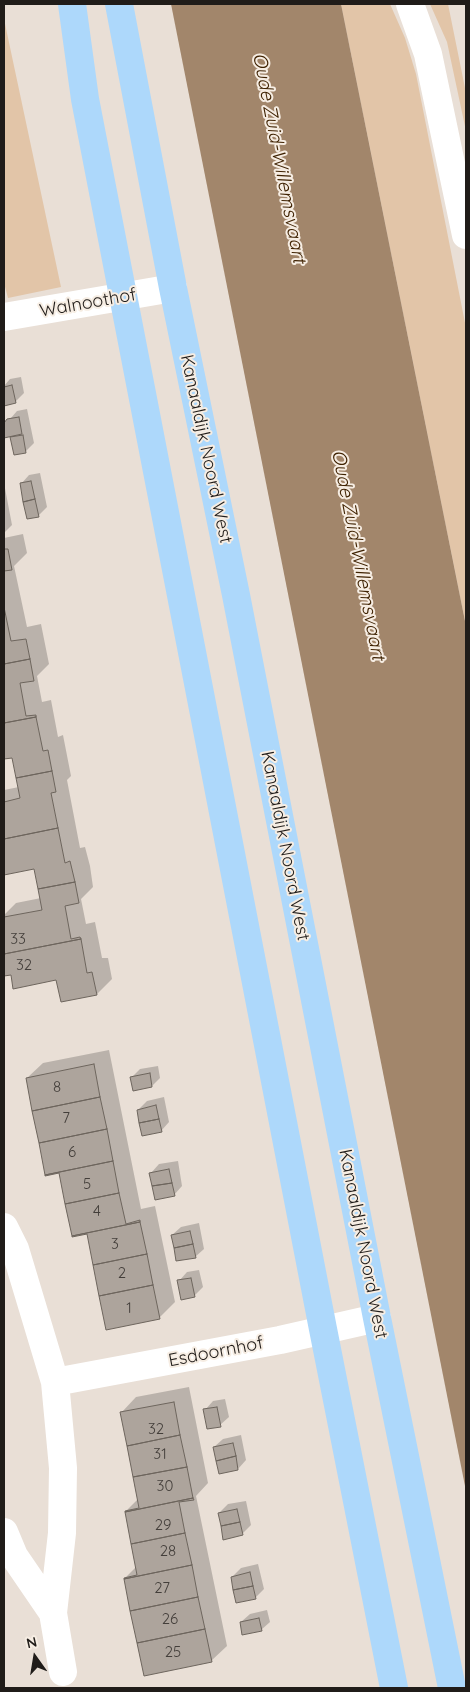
<!DOCTYPE html>
<html>
<head>
<meta charset="utf-8">
<style>
  body { margin:0 }
  #map { position:relative; width:470px; height:1692px; overflow:hidden; background:#e9dfd6; font-family:Quicksand,sans-serif }
  canvas { display:block }
  .frame { position:absolute; inset:0; border:5px solid #201c19; pointer-events:none }
  .north { position:absolute; left:10px; top:1632px; width:50px; height:50px; -webkit-text-stroke:4px #f6ede3; paint-order:stroke; rotate:347deg; font-size:14px; font-weight:700; line-height:20px; text-align:center; color:#201c19 }
  .north::after { content:''; display:block; margin:auto; width:18px; height:22px; background:#201c19; clip-path:polygon(50% 0,100% 100%,50% 72%,0 100%) }
</style>
</head>
<body>
<div id="map">
<canvas width="470" height="1692"></canvas>
<div class="frame"></div>
<div class="north">N</div>
</div>
<script>
const c = document.querySelector('canvas').getContext('2d');
c.lineJoin = 'round';
function paint(path, color) { c.fillStyle = color; c.fill(path, 'evenodd'); }
const shape = rows => new Path2D(rows.map(r => 'M' + r).join(''));
function stroke(path, color, width, dash) { c.strokeStyle = color; c.lineWidth = width; c.lineCap = dash ? 'butt' : 'round'; c.setLineDash(dash || []); c.stroke(path); }
function write(font, color, halo, rows, align = 'center') {
  c.font = font + ' Quicksand,sans-serif'; c.lineWidth = 4; c.setLineDash([]); c.textBaseline = 'middle'; c.strokeStyle = halo; c.fillStyle = color; for (const [text, x, y, turn = 0] of rows) {
    c.save(); c.translate(x, y); c.rotate((+turn || 0) * Math.PI / 180); c.textAlign = isNaN(turn) ? turn : align; if (halo) c.strokeText(text, 0, 0); c.fillText(text, 0, 0); c.restore();
  }
}
const green = shape([
  [341,4,390,4,405,38,416,74,466,328,466,626],
  [430,4,448,4,466,93,466,131,447,42],
  [4,19,61,287,8,298,4,283]
]);
const water = shape([
  [171,4,341,4,466,626,466,1491]
]);
const shadow = shape([
  [21,377,24,393,15,402,5,404,4,386,10,379],
  [27,409,34,443,25,452,15,454,11,435,5,436,4,426,17,411],
  [40,473,47,507,38,516,21,484,29,475],
  [4,483,12,525,4,533],
  [23,534,27,553,14,566,27,627,41,624,49,664,37,676,42,702,51,700,58,737,63,735,71,776,67,780,80,848,85,847,90,866,93,887,81,899,86,924,95,922,102,958,108,958,112,979,97,994,57,979,12,973,4,974,4,915,16,903,41,898,35,867,4,874,4,790,19,787,13,756,4,758,4,538],
  [109,1050,141,1209,155,1206,175,1302,159,1318,88,1232,60,1172,27,1078,43,1063],
  [158,1066,160,1078,152,1086,134,1090,131,1078,140,1069],
  [164,1097,169,1122,161,1131,138,1110,147,1101],
  [178,1161,182,1186,174,1195,151,1173,159,1164],
  [199,1223,204,1249,195,1257,172,1235,181,1227],
  [199,1270,203,1287,194,1296,179,1281,187,1272],
  [189,1387,208,1483,196,1496,227,1646,211,1661,125,1578,137,1566,126,1511,138,1499,121,1413,136,1397],
  [225,1399,229,1417,220,1425,205,1410,213,1401],
  [241,1435,246,1460,238,1469,214,1447,223,1439],
  [246,1501,251,1525,242,1534,219,1513,228,1504],
  [258,1564,264,1589,255,1598,232,1577,241,1568],
  [267,1610,270,1622,261,1630,241,1622,250,1614]
]);
const building = shape([
  [12,385,16,403,4,406,4,387,12,385],
  [19,417,22,434,4,438,4,423,7,419,19,417],
  [23,435,26,453,14,455,10,437,23,435],
  [31,481,35,499,23,502,20,483,31,481],
  [35,499,39,517,27,519,23,502,35,499],
  [4,549,8,549,12,570,4,571,4,549],
  [4,607,11,641,26,639,30,659,4,664,4,607],
  [30,659,34,681,20,683,26,716,36,715,36,717,4,723,4,664,30,659],
  [36,717,43,751,48,750,52,771,16,778,12,758,4,759,4,723,36,717],
  [52,771,56,792,51,793,58,828,4,839,4,802,20,798,16,778,52,771],
  [58,828,65,863,70,861,75,882,38,889,34,869,4,875,4,839,58,828],
  [75,882,79,903,65,906,71,939,80,937,81,939,4,954,4,917,42,910,38,889,75,882],
  [81,939,87,973,92,972,97,995,61,1002,56,980,13,989,11,975,4,976,4,954,81,939],
  [94,1064,100,1097,32,1111,26,1078,94,1064],
  [150,1073,152,1087,133,1091,130,1077,150,1073],
  [100,1097,107,1129,39,1143,32,1111,100,1097],
  [156,1105,159,1119,139,1123,137,1110,156,1105],
  [159,1119,162,1132,142,1136,139,1123,159,1119],
  [107,1129,113,1161,45,1175,39,1143,107,1129],
  [113,1161,119,1193,65,1204,59,1173,45,1176,45,1175,113,1161],
  [169,1169,172,1183,152,1186,149,1173,169,1169],
  [172,1183,175,1196,155,1200,152,1186,172,1183],
  [119,1193,126,1224,140,1220,140,1222,72,1236,65,1204,119,1193],
  [140,1222,147,1254,93,1265,87,1234,72,1237,72,1236,140,1222],
  [190,1231,193,1244,174,1248,171,1235,190,1231],
  [193,1244,196,1258,176,1261,174,1248,193,1244],
  [147,1254,153,1285,99,1296,93,1265,147,1254],
  [191,1278,195,1297,181,1300,177,1280,191,1278],
  [153,1285,160,1319,106,1330,99,1296,153,1285],
  [174,1402,180,1435,127,1446,120,1412,174,1402],
  [217,1407,221,1427,207,1429,203,1409,217,1407],
  [180,1435,187,1467,133,1477,127,1446,180,1435],
  [233,1443,236,1456,216,1461,213,1447,233,1443],
  [236,1456,238,1470,219,1474,216,1461,236,1456],
  [187,1467,193,1498,125,1512,125,1511,139,1508,133,1477,187,1467],
  [193,1498,194,1500,179,1502,185,1533,131,1544,125,1512,193,1498],
  [237,1509,240,1522,221,1526,218,1513,237,1509],
  [240,1522,243,1535,223,1540,221,1526,240,1522],
  [185,1533,192,1565,124,1579,124,1578,137,1575,131,1544,185,1533],
  [192,1565,198,1597,130,1611,124,1579,192,1565],
  [250,1572,253,1586,233,1590,231,1577,250,1572],
  [253,1586,256,1599,236,1603,233,1590,253,1586],
  [198,1597,205,1629,137,1643,130,1611,198,1597],
  [259,1618,262,1631,242,1635,240,1622,259,1618],
  [205,1629,212,1662,144,1676,137,1643,205,1629]
]);
const minor = shape([
  [410,4,428,54,466,235],
  [4,317,173,288],
  [4,1227,15,1249,55,1382,63,1468,62,1533,53,1613,63,1672],
  [55,1382,280,1340,377,1318],
  [4,1532,14,1556,53,1613]
]);
const major = shape([
  [72,4,85,99,323,1329,394,1688],
  [119,4,173,288,236,595,377,1318,452,1688]
]);
const numberNames = [
  ["33",18,939],
  ["32",24,965],
  ["8",57,1087],
  ["7",66,1118],
  ["6",72,1152],
  ["5",87,1184],
  ["4",97,1211],
  ["3",115,1244],
  ["2",122,1273],
  ["1",129,1308],
  ["32",156,1429],
  ["31",160,1454],
  ["30",165,1486],
  ["29",163,1525],
  ["28",168,1551],
  ["27",162,1588],
  ["26",170,1619],
  ["25",173,1652]
];
const streetNames = [
  ["Walnoothof",88,303,-10],
  ["Kanaaldijk Noord West",206,449,78],
  ["Kanaaldijk Noord West",285,846,79],
  ["Kanaaldijk Noord West",363,1244,79],
  ["Esdoornhof",216,1352,-11]
];
const waterNames = [
  ["Oude Zuid-Willemsvaart",279,158,79],
  ["Oude Zuid-Willemsvaart",358,555,79]
];
paint(green, '#e2c5a8');
paint(water, '#a2866b');
paint(shadow, '#0003');
paint(building, '#ada49c');
stroke(building, '#6d655d', 1);
stroke(minor, '#fff', 28);
stroke(major, '#add8fb', 28);
write('15px', '#433e3a', null, numberNames);
write('18px', '#201c19', '#f6ede3', streetNames);
write('italic 19px', '#3e2100', '#f6ede3', waterNames);
</script>
</body>
</html>
